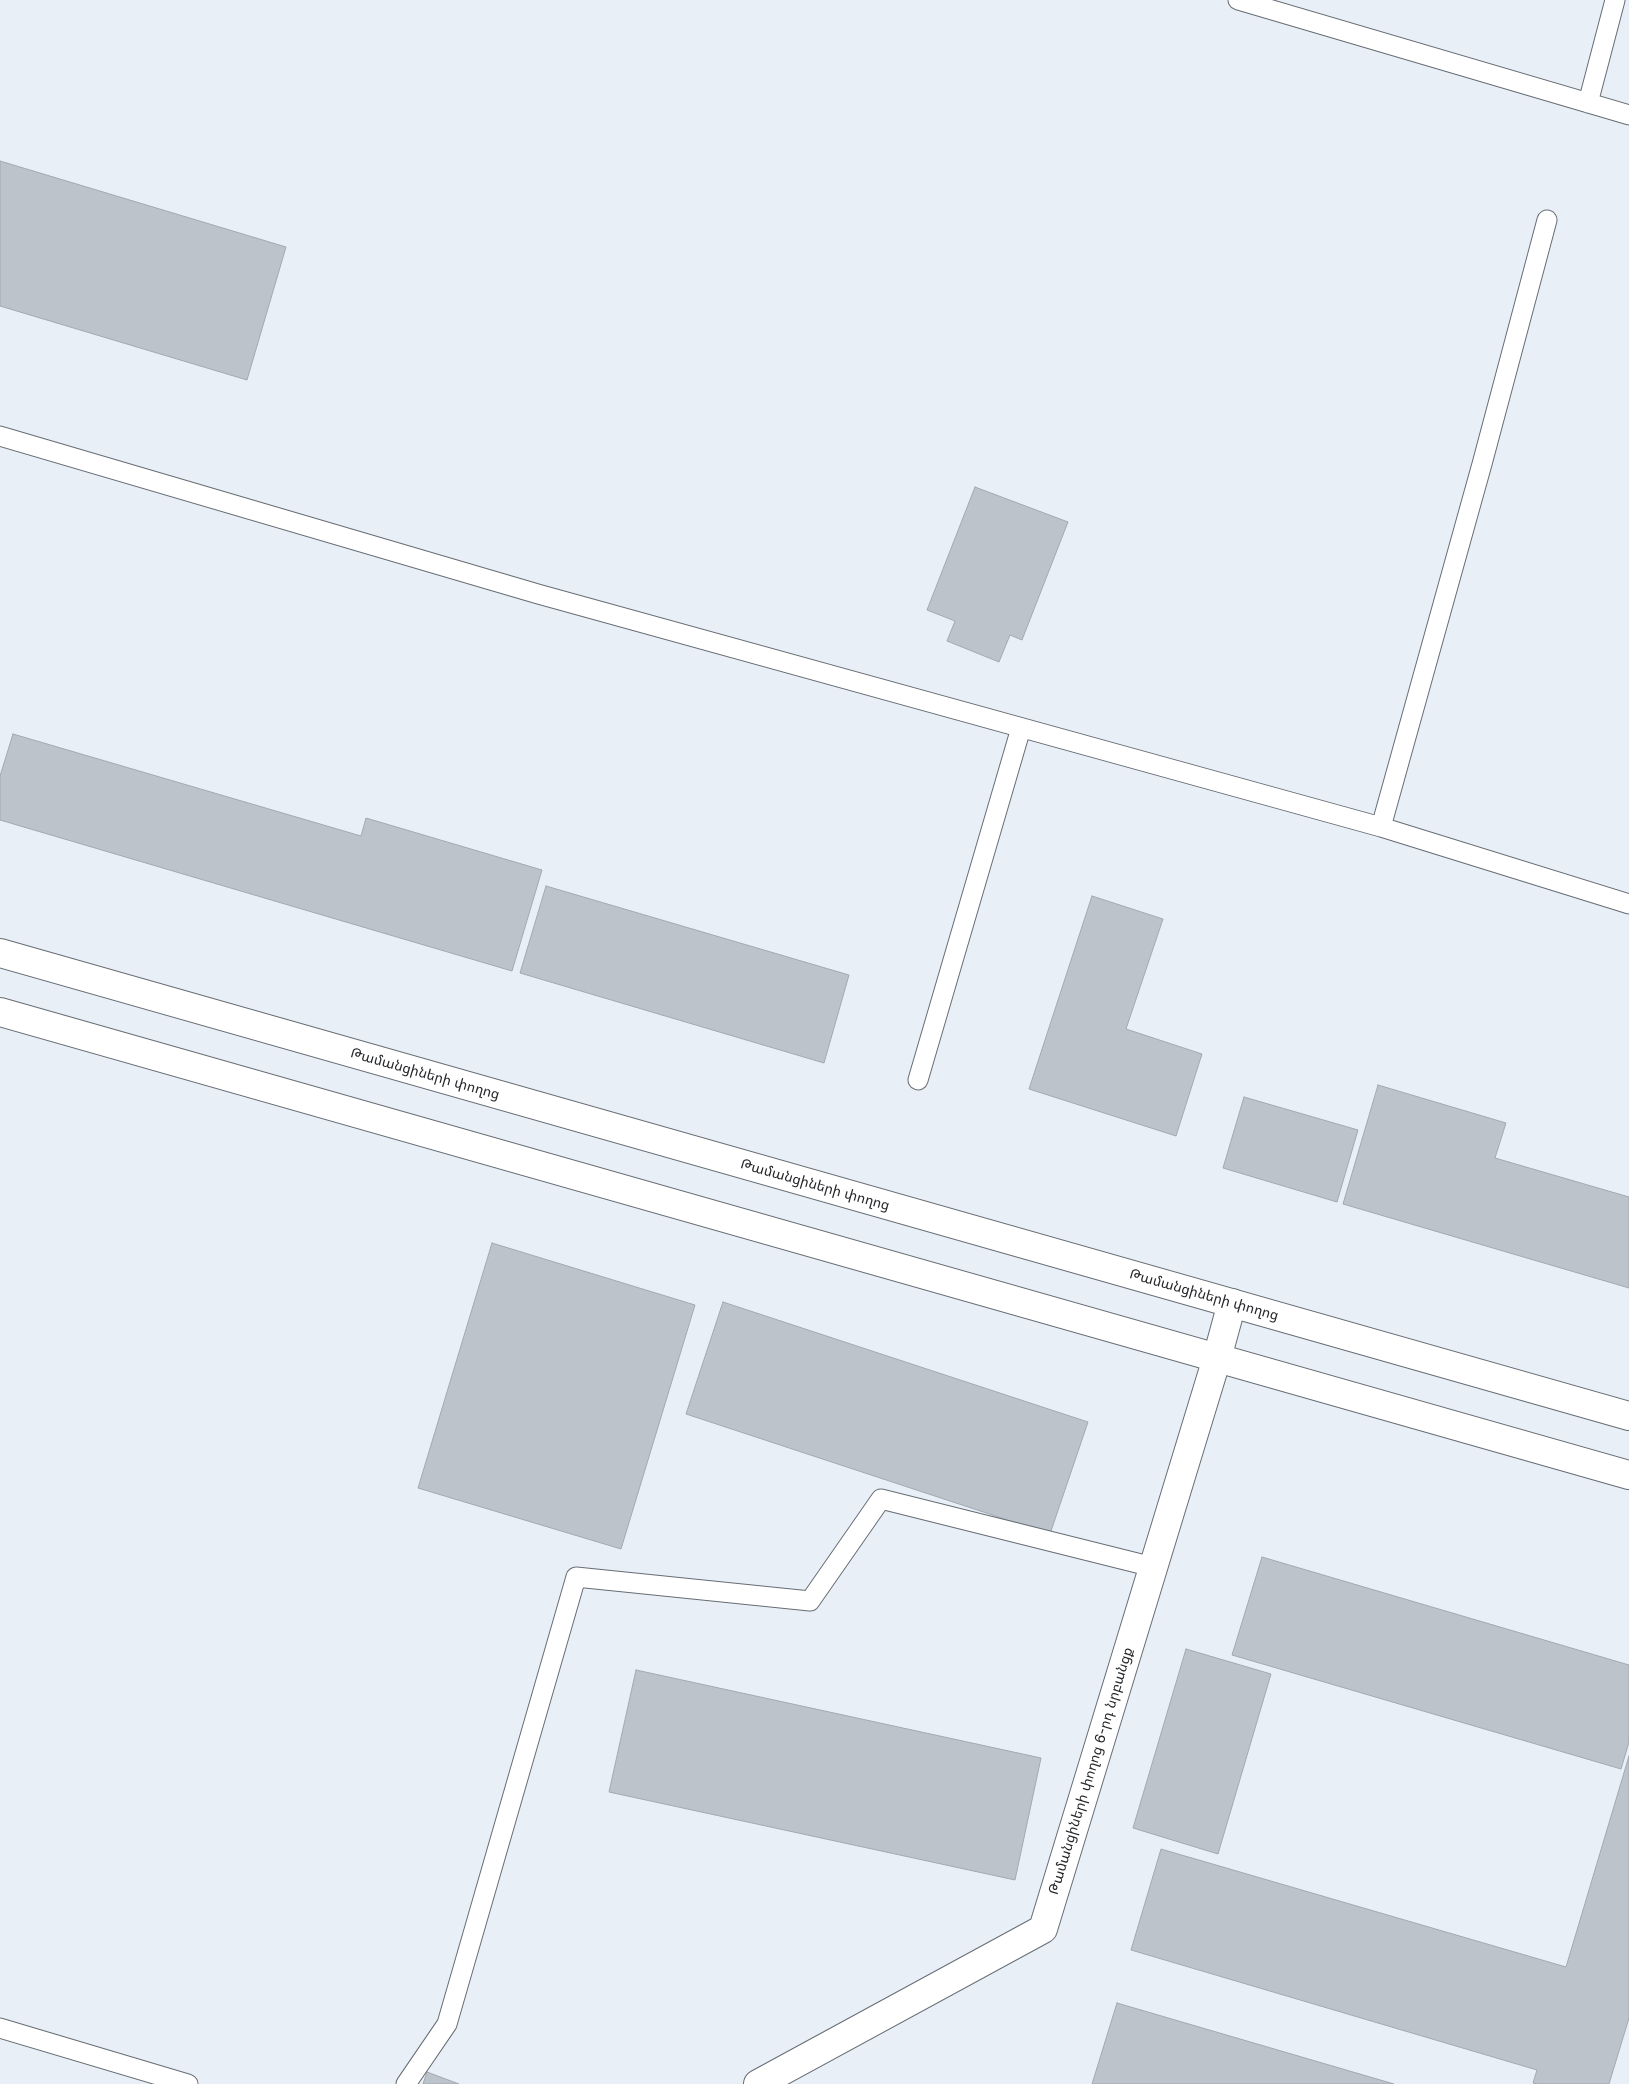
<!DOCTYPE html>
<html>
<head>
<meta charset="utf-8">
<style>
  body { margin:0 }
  canvas { display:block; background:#e8eff7 }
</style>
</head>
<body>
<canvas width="1629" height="2084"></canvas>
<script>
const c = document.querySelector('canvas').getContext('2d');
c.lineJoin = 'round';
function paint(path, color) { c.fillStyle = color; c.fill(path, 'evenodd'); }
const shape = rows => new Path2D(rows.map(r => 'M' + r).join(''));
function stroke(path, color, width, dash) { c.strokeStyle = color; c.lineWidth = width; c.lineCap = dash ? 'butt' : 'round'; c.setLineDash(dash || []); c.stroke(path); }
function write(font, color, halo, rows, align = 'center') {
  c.font = font + ' Inter,"Noto Sans Armenian",sans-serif'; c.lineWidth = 4; c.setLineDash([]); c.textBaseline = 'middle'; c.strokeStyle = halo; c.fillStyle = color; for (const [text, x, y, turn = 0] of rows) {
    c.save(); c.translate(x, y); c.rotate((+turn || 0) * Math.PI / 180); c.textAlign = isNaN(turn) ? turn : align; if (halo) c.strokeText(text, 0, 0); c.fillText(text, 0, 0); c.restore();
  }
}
const building = shape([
  [0,161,286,247,247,380,0,306,0,161],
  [975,487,1068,522,1022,640,1010,635,999,662,947,641,955,621,927,610,975,487],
  [13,734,361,836,366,818,542,870,512,971,0,820,0,776,13,734],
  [546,886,849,975,824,1063,520,973,546,886],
  [1092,896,1163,919,1126,1029,1202,1054,1176,1136,1029,1089,1092,896],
  [1378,1085,1506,1123,1495,1158,1629,1197,1629,1288,1343,1204,1378,1085],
  [1244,1097,1358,1130,1337,1202,1223,1168,1244,1097],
  [492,1243,695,1305,621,1549,418,1488,492,1243],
  [723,1302,1088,1422,1050,1534,686,1414,723,1302],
  [1262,1557,1629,1665,1629,1742,1621,1769,1232,1655,1262,1557],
  [1186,1649,1271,1674,1218,1854,1133,1828,1186,1649],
  [636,1670,1041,1758,1015,1880,609,1792,636,1670],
  [1629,1756,1629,2018,1609,2084,1538,2084,1533,2083,1537,2070,1131,1950,1161,1849,1566,1967,1629,1756],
  [1117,2003,1394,2084,1092,2084,1117,2003],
  [427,2072,459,2084,423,2084,427,2072]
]);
const service = shape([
  [1238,0,1629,115],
  [1588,103,1615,0],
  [0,436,538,594,1381,827,1629,904],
  [1381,827,1482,464,1547,220],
  [918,1080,1021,728],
  [0,2028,188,2084],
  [406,2084,447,2024,576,1577,810,1601,881,1499,1153,1567]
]);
const minor = shape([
  [758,2084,1043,1929,1217,1358,1232,1303]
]);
const primary = shape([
  [0,953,1629,1416],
  [0,1012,1629,1475]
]);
const streetNames = [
  ["Թամանցիների փողոց",425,1074,16],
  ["Թամանցիների փողոց",815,1185,16],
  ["Թամանցիների փողոց",1204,1295,16],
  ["Թամանցիների փողոց 6-րդ նրբանցք",1091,1771,-73]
];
paint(building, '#bcc3cb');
stroke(building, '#a3a9b1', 1);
stroke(service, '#676d74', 21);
stroke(minor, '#676d74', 30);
stroke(primary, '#676d74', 30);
stroke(service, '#fff', 19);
stroke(minor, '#fff', 28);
stroke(primary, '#fff', 28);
write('14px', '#25272a', '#fff', streetNames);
</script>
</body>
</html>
